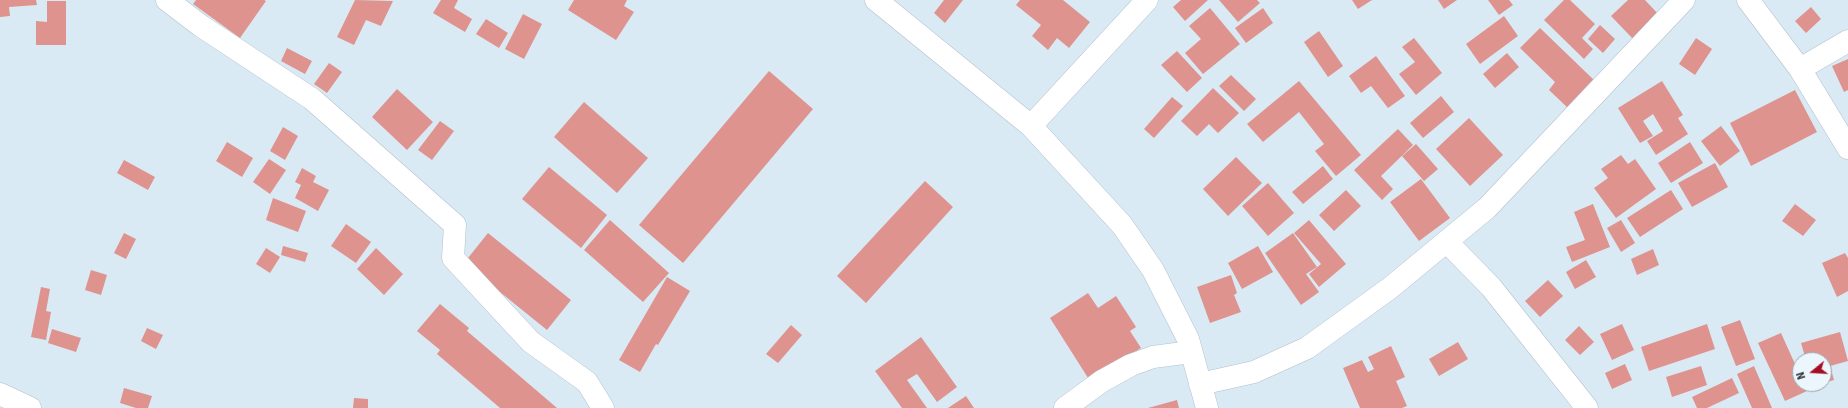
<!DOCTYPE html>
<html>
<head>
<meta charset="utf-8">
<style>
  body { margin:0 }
  #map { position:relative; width:1848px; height:408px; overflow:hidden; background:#daeaf5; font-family:"Source Sans 3",sans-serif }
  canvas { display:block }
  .north { position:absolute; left:1792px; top:352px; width:40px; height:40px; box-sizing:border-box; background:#ecf6fd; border:1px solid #9ea6ac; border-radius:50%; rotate:252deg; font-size:11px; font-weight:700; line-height:16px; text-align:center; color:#292f33 }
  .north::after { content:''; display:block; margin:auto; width:14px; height:18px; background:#a60d23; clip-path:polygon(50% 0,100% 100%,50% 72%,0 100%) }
</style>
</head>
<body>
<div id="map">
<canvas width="1848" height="408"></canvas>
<div class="north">N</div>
</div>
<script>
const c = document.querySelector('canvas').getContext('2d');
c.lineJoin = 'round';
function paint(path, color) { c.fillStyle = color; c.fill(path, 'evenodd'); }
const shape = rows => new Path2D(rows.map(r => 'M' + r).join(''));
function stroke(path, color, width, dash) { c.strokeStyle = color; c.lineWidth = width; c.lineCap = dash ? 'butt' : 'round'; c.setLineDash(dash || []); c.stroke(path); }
const building = shape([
  [0,0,36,0,37,5,9,7,10,16,0,17],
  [196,0,264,0,266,1,240,38,193,4],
  [355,0,393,1,381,26,366,20,354,45,337,37],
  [441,0,458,0,454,8,472,19,465,32,433,13],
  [574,0,627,0,624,6,634,12,616,40,568,10],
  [944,0,963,0,945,23,934,13],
  [1020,0,1063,0,1090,22,1069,48,1057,38,1048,50,1032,36,1041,25,1016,5],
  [1181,0,1208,0,1185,21,1173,7],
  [1219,0,1257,0,1260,3,1238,22],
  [1352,0,1372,0,1358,9],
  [1438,0,1457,0,1444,9],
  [1488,0,1509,0,1513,5,1499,15],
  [1564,0,1570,0,1595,24,1582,38,1593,49,1584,59,1544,20],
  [1628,0,1645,0,1660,16,1634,40,1611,16],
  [47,1,66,1,66,45,36,45,36,21,47,22],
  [1811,7,1821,19,1806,33,1795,21],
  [1210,8,1240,44,1203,74,1185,53,1201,39,1189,26],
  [1263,8,1273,23,1246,43,1235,28],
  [523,14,542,24,524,59,505,49],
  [1504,16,1518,36,1480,64,1466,44],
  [486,19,508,33,499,48,476,34],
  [1600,25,1615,39,1603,53,1588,39],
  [1540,28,1595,81,1569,109,1549,90,1555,82,1520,48],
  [1319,31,1343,66,1328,77,1304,42],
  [1414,38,1442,73,1416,95,1399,74,1415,62,1402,47],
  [1696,38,1712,49,1695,75,1679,64],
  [287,48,312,61,305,74,281,61],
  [1177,51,1202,78,1187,92,1161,65],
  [1507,53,1519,67,1495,88,1483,74],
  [1376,56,1405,96,1388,108,1371,86,1361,93,1349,76],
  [1848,59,1848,90,1844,92,1832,66],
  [329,63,342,72,327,93,314,84],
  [769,71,813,109,683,263,639,225],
  [1231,75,1256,99,1244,111,1219,86],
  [1299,81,1361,155,1336,176,1315,151,1324,144,1299,112,1263,142,1247,124],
  [1662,81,1683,115,1678,118,1688,134,1656,155,1647,141,1663,131,1653,114,1643,121,1653,136,1640,143,1618,108],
  [1213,88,1239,113,1218,133,1209,124,1197,136,1181,121],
  [397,89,433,122,407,150,372,117],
  [1795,90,1817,132,1751,166,1730,123],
  [1441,96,1454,112,1423,138,1410,123],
  [1172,97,1183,106,1154,138,1144,129],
  [584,102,648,158,617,193,554,137],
  [1469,118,1503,155,1470,186,1436,149],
  [440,121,454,131,432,160,418,150],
  [1721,126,1740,151,1720,166,1701,141],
  [283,127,298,136,285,160,270,151],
  [1398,129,1413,145,1381,176,1393,189,1382,200,1354,170],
  [227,142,253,158,242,177,216,161],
  [1690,142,1703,163,1671,183,1658,163],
  [1416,144,1438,169,1424,181,1402,156],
  [1621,155,1628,164,1635,159,1656,189,1616,218,1594,188,1608,178,1601,169],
  [1236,157,1262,183,1228,216,1203,189],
  [269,159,286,170,270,194,253,182],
  [124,160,155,177,148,190,117,173],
  [1715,163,1728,187,1692,207,1678,183],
  [1323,166,1333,179,1303,204,1292,192],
  [549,167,607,215,581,248,522,199],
  [302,168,316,176,313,182,329,190,318,211,295,198,301,185,295,182],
  [1421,179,1450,218,1419,241,1390,202],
  [925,181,953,207,866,303,837,276],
  [1268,183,1294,213,1268,236,1242,206],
  [1346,190,1361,206,1334,231,1319,215],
  [1671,190,1683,209,1640,237,1627,218],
  [273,198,306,211,298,232,266,220],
  [1593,204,1610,247,1572,262,1566,247,1585,240,1574,212],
  [1795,204,1816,220,1803,236,1782,221],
  [610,220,669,273,643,302,584,250],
  [1309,220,1346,264,1319,287,1309,274,1321,264,1294,233],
  [1621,220,1635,243,1621,252,1607,228],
  [346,224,371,242,356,263,331,246],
  [124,233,136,239,126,259,114,253],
  [488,233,571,300,547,330,464,263],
  [1293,233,1317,267,1306,274,1319,292,1301,305,1265,253],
  [283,246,308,253,305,262,281,255],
  [1258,246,1273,272,1242,289,1228,263],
  [266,248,280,257,270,273,256,264],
  [376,248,403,274,384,295,357,269],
  [1653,249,1659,265,1637,275,1631,259],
  [1845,253,1848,258,1848,291,1837,297,1822,263],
  [1586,260,1596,277,1575,289,1566,272],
  [91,270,107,275,101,295,85,290],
  [1231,275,1237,293,1234,295,1241,312,1210,323,1197,287],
  [667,277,690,291,658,345,656,344,640,372,619,360],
  [1548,280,1563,296,1540,317,1525,301],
  [41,287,50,289,46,311,51,312,46,340,31,337],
  [1088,293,1098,308,1116,296,1136,327,1130,331,1141,348,1090,381,1050,318],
  [440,304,469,328,467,331,557,408,500,408,437,354,440,350,417,331],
  [1740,320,1755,359,1736,366,1721,327],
  [1622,324,1634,350,1612,360,1600,334],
  [1707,324,1715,349,1649,371,1641,347],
  [791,325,802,335,778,363,766,354],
  [1579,326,1594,342,1580,355,1565,340],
  [147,328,163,335,156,349,141,341],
  [52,329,81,338,76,352,48,343],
  [1840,332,1848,361,1830,366,1834,380,1824,383,1824,360,1806,360,1801,343],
  [1781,333,1800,375,1800,384,1804,384,1807,391,1785,401,1758,343],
  [921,337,957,387,937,402,917,374,907,380,927,408,902,408,875,371],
  [1458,342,1468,359,1439,376,1429,359],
  [1391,346,1405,377,1396,381,1407,406,1402,408,1360,408,1343,368,1362,360,1368,372,1374,369,1368,357],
  [1625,364,1632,380,1612,389,1605,373],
  [1701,366,1707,385,1672,397,1666,377],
  [1754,366,1772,408,1752,408,1737,374],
  [1732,378,1739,393,1707,408,1697,408,1692,397],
  [124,388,152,396,148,408,136,408,120,403],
  [966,396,974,408,948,408],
  [354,398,368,399,368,408,353,408],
  [1177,400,1179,408,1148,408]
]);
const minor = shape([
  [167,0,201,26,312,99,455,225,453,258,531,342,587,382,603,408],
  [876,0,1031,126,1122,225,1153,270,1188,339,1207,408],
  [1748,0,1800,69,1848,148],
  [1800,69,1848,41],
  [1031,126,1147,0],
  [1447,242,1491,287,1587,408],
  [1200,384,1254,372,1307,348,1390,288,1487,208,1684,0],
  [0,394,30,408],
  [1065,408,1102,381,1131,365,1153,357,1191,352]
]);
paint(building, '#de938e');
stroke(minor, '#b1c0cb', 23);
stroke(minor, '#fff', 22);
</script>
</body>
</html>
